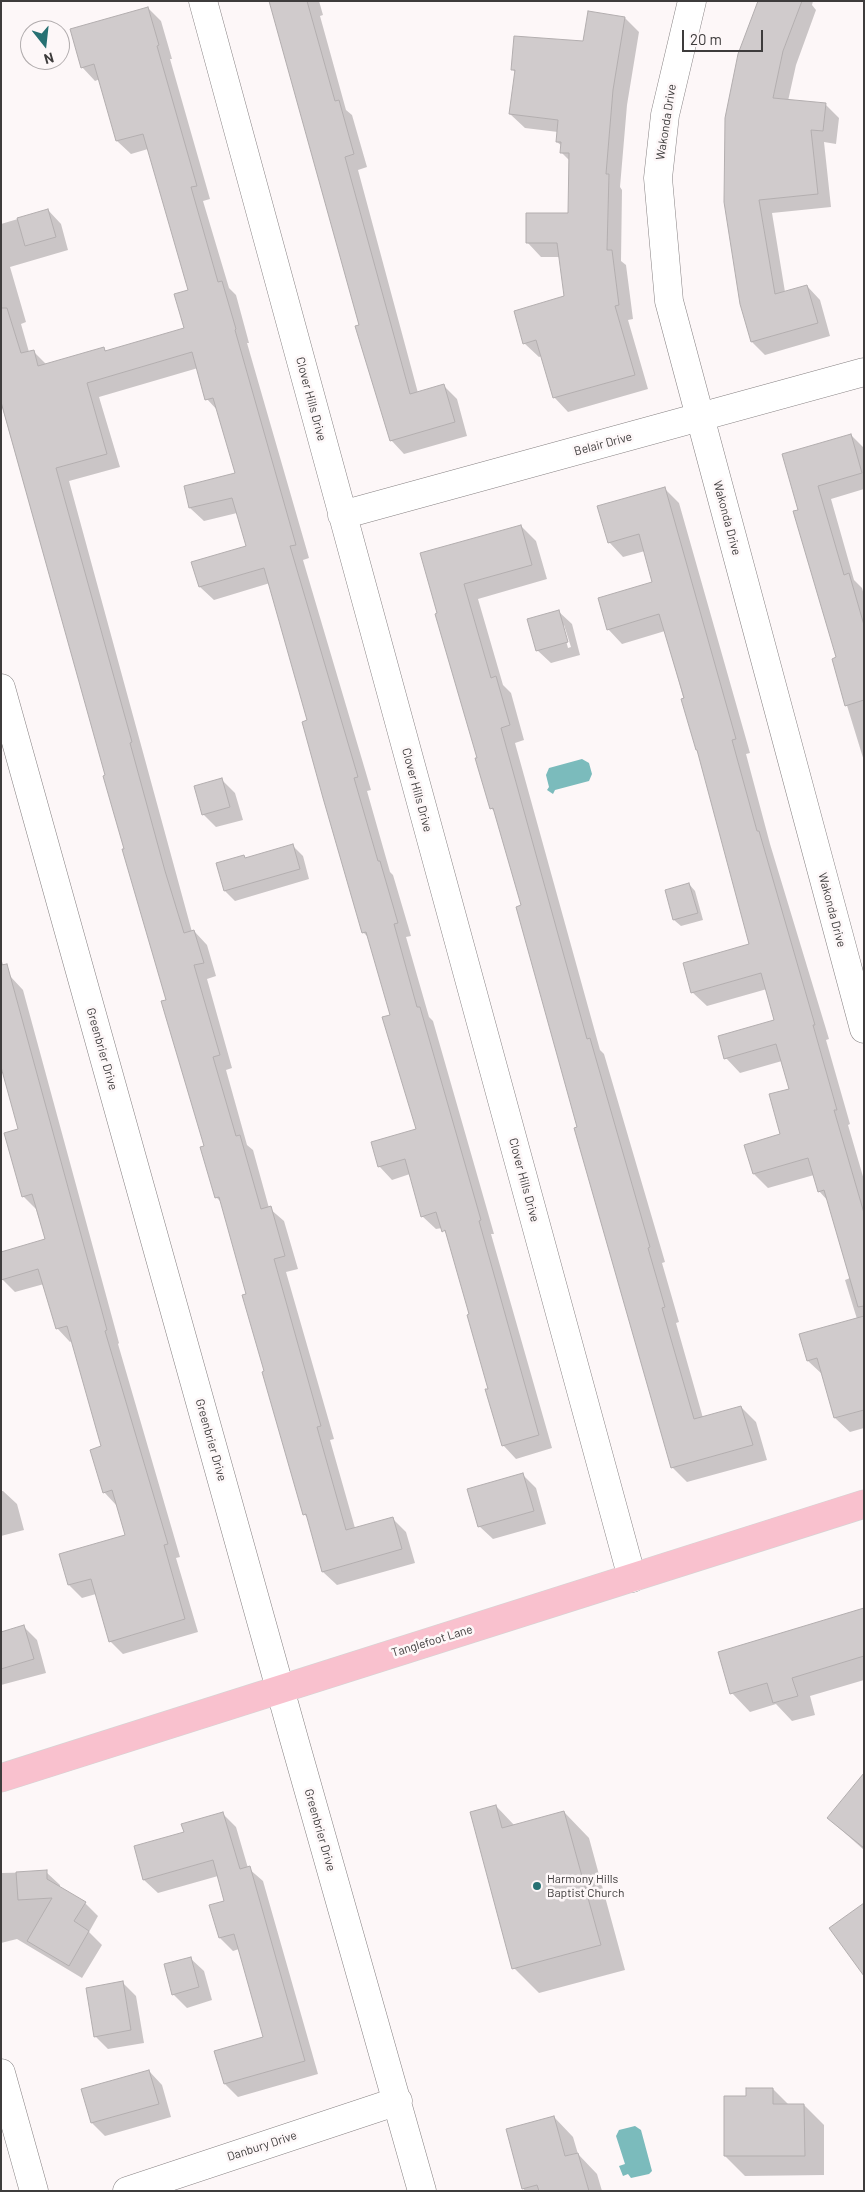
<!DOCTYPE html>
<html>
<head>
<meta charset="utf-8">
<style>
  body { margin:0 }
  #map { position:relative; width:865px; height:2192px; overflow:hidden; background:#fdf7f8; font-family:Barlow,sans-serif }
  canvas { display:block }
  .frame { position:absolute; inset:0; border:2px solid #3e3c3c; pointer-events:none }
  .north { position:absolute; left:20px; top:20px; width:50px; height:50px; box-sizing:border-box; background:#fdf7f8; border:1px solid #b1acad; border-radius:50%; rotate:164deg; font-size:14px; font-weight:700; line-height:20px; text-align:center; color:#3e3c3c }
  .north::after { content:''; display:block; margin:auto; width:18px; height:22px; background:#277173; clip-path:polygon(50% 0,100% 100%,50% 72%,0 100%) }
  .scale { position:absolute; left:682px; top:30px; width:81px; height:22px; box-sizing:border-box; border:2px solid #3e3c3c; border-top:0; padding-left:6px; font-size:15px; line-height:18px; white-space:nowrap; color:#3e3c3c; -webkit-text-stroke:4px #fdf7f8; paint-order:stroke }
</style>
</head>
<body>
<div id="map">
<canvas width="865" height="2192"></canvas>
<div class="frame"></div>
<div class="north">N</div>
<div class="scale">20 m</div>
</div>
<script>
const c = document.querySelector('canvas').getContext('2d');
c.lineJoin = 'round';
function paint(path, color) { c.fillStyle = color; c.fill(path, 'evenodd'); }
const shape = rows => new Path2D(rows.map(r => 'M' + r).join(''));
function stroke(path, color, width, dash) { c.strokeStyle = color; c.lineWidth = width; c.lineCap = dash ? 'butt' : 'round'; c.setLineDash(dash || []); c.stroke(path); }
function write(font, color, halo, rows, align = 'center') {
  c.font = font + ' Barlow,sans-serif'; c.lineWidth = 5; c.setLineDash([]); c.textBaseline = 'middle'; c.strokeStyle = halo; c.fillStyle = color; for (const [text, x, y, turn = 0] of rows) {
    c.save(); c.translate(x, y); c.rotate((+turn || 0) * Math.PI / 180); c.textAlign = isNaN(turn) ? turn : align; if (halo) c.strokeText(text, 0, 0); c.fillText(text, 0, 0); c.restore();
  }
}
const water = shape([
  [582,759,589,763,592,774,589,781,555,790,553,794,547,790,549,787,546,775,549,768],
  [635,2126,641,2130,652,2171,649,2174,631,2178,628,2174,623,2176,619,2166,625,2164,616,2136,619,2130]
]);
const shadow = shape([
  [271,1,319,1,323,15,320,16,346,110,352,115,367,167,358,170,418,393,444,386,457,399,467,436,404,454,391,440],
  [759,1,813,1,812,5,816,10,796,65,788,101,825,104,839,118,836,144,824,142,831,207,772,213,785,292,807,286,820,300,830,336,765,355,752,342],
  [148,8,161,21,172,59,170,59,210,199,203,201,229,288,236,295,249,343,247,343,309,558,303,560,371,790,367,791,390,872,393,875,411,936,406,937,429,1017,433,1021,476,1171,494,1234,491,1234,552,1448,516,1459,503,1445,471,1315,448,1236,442,1228,436,1229,422,1216,410,1174,392,1180,379,1166,418,1130,392,1016,370,939,363,932,308,721,270,583,214,600,200,587,247,547,237,513,204,521,190,508,236,473,218,411,207,399,198,368,99,397,120,467,69,481,192,932,194,931,207,945,216,976,207,979,232,1068,226,1070,247,1145,253,1150,269,1208,284,1221,298,1269,286,1272,334,1439,330,1440,355,1528,392,1518,406,1532,415,1563,337,1585,323,1572,308,1518,304,1514,266,1372,248,1295,221,1202,216,1197,205,1147,107,776,1,403,1,224,48,210,61,224,68,250,10,267,26,322,21,324,29,352,33,351,47,365,104,349,107,352,185,329,190,291,148,149,131,154,117,141,100,79,95,81,82,67],
  [589,13,625,18,639,32,627,105,620,187,622,190,621,261,626,265,633,319,628,320,648,389,568,412,554,397,542,356,539,357,524,343,565,297,560,257,541,257,527,242,569,215,570,161,561,152,562,146,557,142,558,132,525,128,510,114,516,73,512,69,584,42],
  [851,435,864,448,864,489,831,499,854,580,862,588,864,595,864,761,833,660,838,658,799,511],
  [664,488,679,503,750,753,746,754,770,844,829,1039,826,1040,850,1124,848,1125,864,1180,864,1428,850,1432,835,1418,823,1375,808,1361,857,1319,845,1280,850,1278,828,1201,819,1191,814,1175,768,1188,754,1174,782,1135,791,1089,782,1061,740,1073,726,1058,776,1021,767,989,707,1006,692,992,751,945,665,631,622,644,608,629,654,582,645,551,623,557,609,542],
  [521,526,536,541,547,579,478,599,503,685,511,693,524,740,515,743,600,1050,604,1054,665,1262,662,1263,679,1322,676,1323,703,1418,741,1407,756,1422,767,1460,687,1482,672,1467,578,1128,523,906,496,813,491,808,422,554],
  [558,611,572,624,580,655,551,663,537,650],
  [562,625,564,625,571,647,568,648],
  [222,780,235,793,243,820,216,827,203,814],
  [293,846,303,856,309,879,235,901,225,891,218,864,246,859],
  [689,884,695,891,703,920,681,926,674,920],
  [1,958,7,978,10,976,23,990,119,1343,118,1344,180,1557,176,1558,198,1632,123,1654,110,1641,96,1594,82,1598,69,1585,61,1555,126,1536,117,1506,104,1492,103,1447,72,1341,70,1342,57,1328,44,1284,15,1292,2,1279,46,1240,36,1209,23,1196,20,1130,1,1064],
  [522,1474,536,1488,546,1524,493,1539,479,1526],
  [1,1491,3,1491,17,1504,24,1530,1,1536],
  [864,1609,864,1680,810,1696,815,1715,792,1721,776,1704,750,1712,732,1693],
  [24,1627,37,1640,46,1673,1,1685,1,1633],
  [864,1780,864,1850,828,1818],
  [496,1806,515,1826,564,1812,589,1838,625,1970,539,1993,514,1968],
  [223,1814,236,1827,248,1868,263,1881,318,2074,238,2097,225,2084,265,2038,239,1949,233,1951,220,1938,226,1902,218,1876,158,1893,144,1880,135,1847,185,1833],
  [46,1872,60,1885,60,1888,85,1903,98,1916,89,1932,102,1945,82,1978,17,1939,1,1943,1,1873],
  [190,1958,204,1971,212,2000,187,2008,173,1994],
  [123,1983,136,1996,144,2043,108,2049,95,2036],
  [149,2071,162,2085,171,2117,105,2136,92,2123],
  [773,2089,789,2105,804,2105,824,2125,824,2175,745,2176,725,2156,747,2097],
  [554,2117,573,2137,578,2154,597,2174,602,2191,525,2191,523,2188]
]);
const building = shape([
  [269,1,307,1,335,101,339,100,354,154,345,157,410,394,444,384,455,422,390,441,355,326,359,325,269,1],
  [758,1,802,1,783,51,773,98,826,103,823,131,811,130,818,194,759,200,775,294,807,285,818,323,751,342,740,304,724,202,725,118,738,54,758,1],
  [148,7,159,45,157,46,197,186,191,187,218,282,222,281,236,329,235,330,296,545,290,546,358,777,354,778,378,861,380,861,398,923,394,924,417,1007,420,1007,463,1157,481,1220,479,1221,539,1435,502,1446,485,1389,488,1389,467,1315,469,1314,445,1230,442,1232,436,1212,421,1217,405,1159,378,1167,371,1142,416,1129,382,1017,390,1015,366,932,362,933,323,798,302,722,307,720,264,568,199,587,191,562,246,546,232,498,189,508,184,486,235,473,213,398,205,400,192,352,87,383,107,454,56,468,132,742,130,743,165,871,184,933,194,930,204,963,194,965,220,1055,213,1057,236,1136,240,1135,261,1209,271,1206,285,1256,274,1259,321,1426,317,1427,346,1530,393,1517,402,1549,322,1572,306,1514,303,1515,262,1372,264,1371,242,1295,246,1294,219,1197,215,1198,200,1147,204,1146,161,1001,166,1000,122,849,124,849,103,776,105,775,1,402,1,308,7,308,21,353,34,350,38,366,104,347,105,351,184,328,174,294,188,290,143,134,116,141,94,64,81,68,70,29,148,7],
  [588,11,625,17,613,90,606,174,609,174,607,250,612,250,619,305,615,306,635,375,553,398,536,340,523,344,514,311,564,296,557,243,526,243,526,213,568,213,569,153,560,153,561,142,556,142,558,120,509,114,515,70,511,70,514,36,583,41,588,11],
  [48,209,56,237,25,246,17,218,48,209],
  [851,434,862,473,818,486,844,575,849,573,864,625,864,700,845,706,832,659,836,657,793,511,798,510,782,454,851,434],
  [665,487,736,739,732,740,757,831,759,831,815,1025,813,1025,837,1110,834,1110,864,1213,864,1306,858,1307,824,1190,818,1192,808,1158,753,1174,744,1145,780,1134,769,1094,789,1089,776,1044,724,1059,718,1036,774,1020,761,973,691,993,683,963,749,944,697,750,696,750,681,699,684,698,659,614,607,630,598,598,652,582,639,534,608,543,597,506,665,487],
  [521,525,532,565,464,584,491,678,496,676,510,725,501,728,587,1039,590,1038,650,1247,648,1248,665,1307,662,1308,694,1419,741,1406,753,1445,671,1468,574,1128,577,1127,516,907,521,905,493,808,490,809,475,758,477,758,435,614,437,613,420,553,521,525],
  [559,610,568,642,536,651,527,619,559,610],
  [222,778,230,807,202,815,194,786,222,778],
  [293,844,300,869,224,891,216,863,244,855,245,858,293,844],
  [689,883,698,913,673,920,665,890,689,883],
  [7,964,107,1330,105,1331,168,1544,164,1545,185,1619,109,1642,91,1579,68,1585,59,1554,125,1535,112,1490,103,1493,90,1450,101,1446,67,1326,56,1329,38,1269,1,1280,1,1252,45,1239,32,1194,22,1197,4,1133,18,1129,1,1067,1,965,7,964],
  [864,1316,864,1410,834,1418,817,1358,807,1361,799,1334,864,1316],
  [523,1473,534,1511,478,1527,467,1489,523,1473],
  [864,1608,864,1656,792,1678,798,1696,773,1703,767,1683,730,1694,718,1652,864,1608],
  [24,1625,34,1659,1,1669,1,1632,24,1625],
  [864,1773,864,1848,827,1818,864,1773],
  [496,1805,502,1828,564,1811,601,1945,512,1969,470,1812,496,1805],
  [223,1812,240,1869,250,1866,305,2061,224,2084,214,2051,263,2037,234,1934,219,1938,209,1905,224,1901,213,1860,143,1880,134,1846,184,1832,181,1824,223,1812],
  [47,1870,47,1879,86,1902,74,1921,89,1931,69,1966,27,1941,52,1898,18,1900,16,1872,47,1870],
  [864,1903,864,1976,829,1928,864,1903],
  [191,1957,199,1987,172,1995,164,1964,191,1957],
  [123,1981,131,2030,94,2037,86,1988,123,1981],
  [149,2070,159,2104,91,2123,81,2089,149,2070],
  [746,2088,773,2088,773,2104,804,2104,805,2156,724,2156,724,2096,746,2096,746,2088],
  [554,2116,565,2156,578,2153,589,2191,539,2191,537,2185,522,2189,506,2129,554,2116]
]);
const minor = shape([
  [203,1,632,1578],
  [692,1,665,115,658,178,669,301,864,1029],
  [342,515,864,372],
  [1,688,294,1739,422,2191],
  [1,2073,34,2191],
  [127,2191,398,2101]
]);
const major = shape([
  [1,1778,864,1504]
]);
const markers = [
  [537,1886,5,"#277173"]
];
const streetNames = [
  ["Wakonda Drive",666,122,-81],
  ["Clover Hills Drive",311,399,75],
  ["Belair Drive",603,444,-15],
  ["Wakonda Drive",727,518,75],
  ["Clover Hills Drive",417,790,75],
  ["Wakonda Drive",832,910,75],
  ["Greenbrier Drive",102,1049,74],
  ["Clover Hills Drive",524,1180,75],
  ["Greenbrier Drive",211,1440,74],
  ["Tanglefoot Lane",432,1641,-17],
  ["Greenbrier Drive",320,1830,74],
  ["Danbury Drive",262,2146,-18]
];
const poiNames = [
  ["Harmony Hills",547,1879],
  ["Baptist Church",547,1893]
];
paint(water, '#7bbbbc');
paint(shadow, '#0003');
paint(building, '#d0cbcc');
stroke(building, '#b3aeaf', 1);
stroke(minor, '#878283', 29);
stroke(major, '#d5d4d4', 29);
stroke(minor, '#fff', 28);
stroke(major, '#f9c1ce', 28);
for (const [x, y, r, color] of markers) { const dot = new Path2D(); dot.arc(x, y, r, 0, 2 * Math.PI); c.fillStyle = color; c.fill(dot); stroke(dot, '#fdf7f8', 2); }
write('12px', '#3e3c3c', '#fdf7f8', streetNames);
write('12px', '#3e3c3c', '#fdf7f8', poiNames, 'left');
</script>
</body>
</html>
